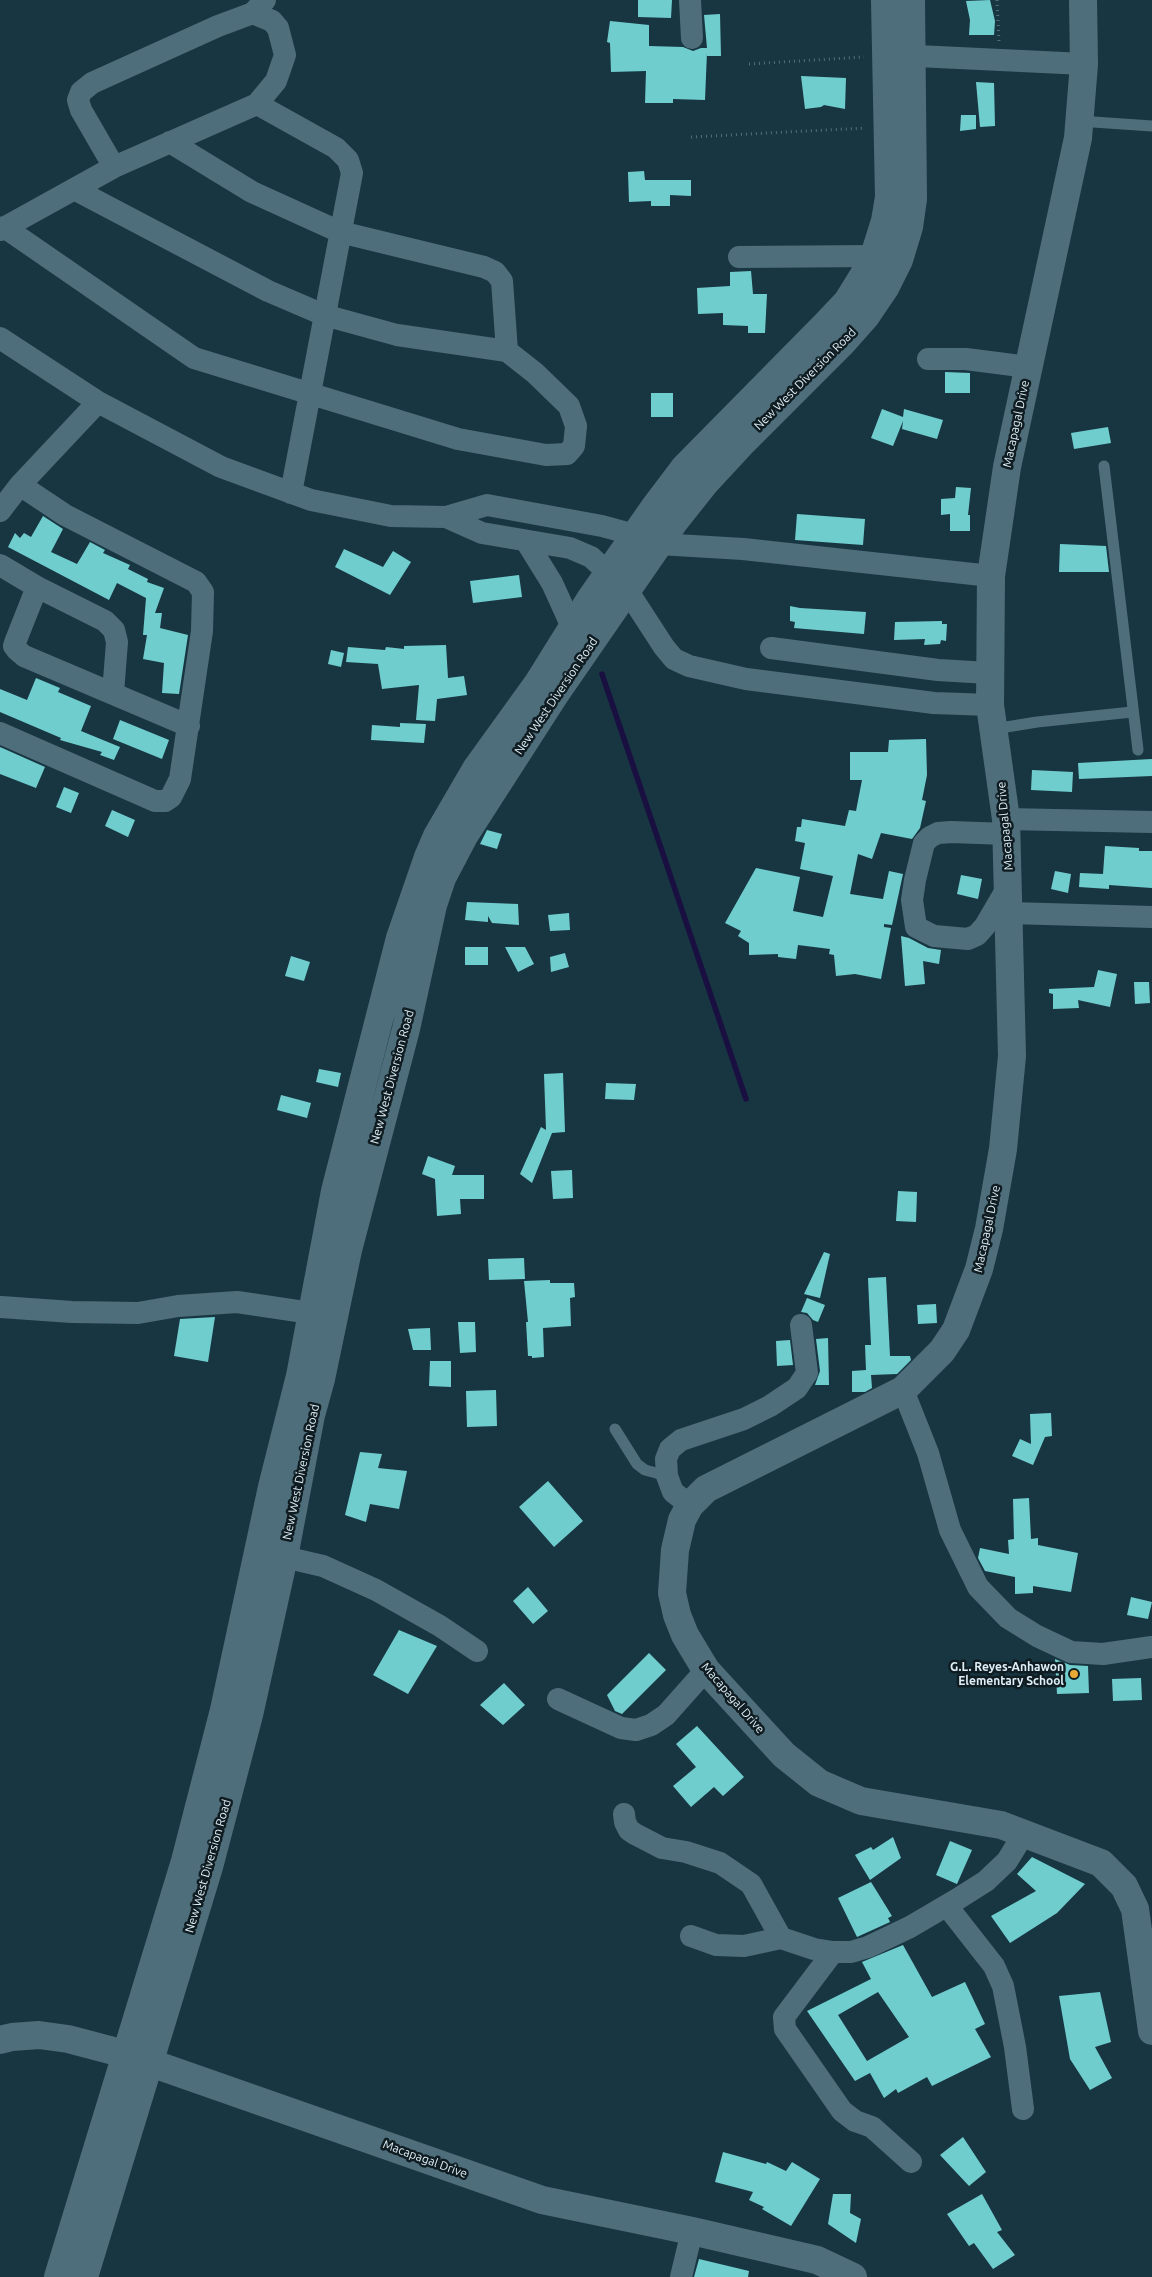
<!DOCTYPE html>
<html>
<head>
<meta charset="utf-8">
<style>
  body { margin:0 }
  canvas { display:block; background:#183642 }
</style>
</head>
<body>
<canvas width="1152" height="2277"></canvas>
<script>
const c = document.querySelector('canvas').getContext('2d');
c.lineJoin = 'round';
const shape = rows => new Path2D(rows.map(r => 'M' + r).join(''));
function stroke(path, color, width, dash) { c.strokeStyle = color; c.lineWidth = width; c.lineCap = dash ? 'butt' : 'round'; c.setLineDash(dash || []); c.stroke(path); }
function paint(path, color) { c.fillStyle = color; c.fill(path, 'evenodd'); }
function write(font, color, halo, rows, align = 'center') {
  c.font = font + ' Ubuntu,sans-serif'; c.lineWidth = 5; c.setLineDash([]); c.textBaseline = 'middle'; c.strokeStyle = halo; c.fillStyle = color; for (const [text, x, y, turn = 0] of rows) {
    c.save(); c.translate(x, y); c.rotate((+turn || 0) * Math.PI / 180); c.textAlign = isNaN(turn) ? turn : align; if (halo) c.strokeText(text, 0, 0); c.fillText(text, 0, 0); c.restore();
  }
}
const stream = shape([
  [602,674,746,1099]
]);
const building = shape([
  [638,0,672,0,671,18,638,17],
  [990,0,995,21,994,35,969,35,970,20,966,1],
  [720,14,721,56,707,56,707,52,705,100,673,99,673,103,645,103,646,71,611,72,610,43,607,42,610,21,649,25,649,46,683,47,693,51,701,48,707,48,704,15],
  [801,76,846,78,845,109,824,105,821,107,805,109],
  [976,82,994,83,995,126,980,127],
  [961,115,976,115,976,129,960,131],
  [644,171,645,180,691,180,691,196,670,195,670,206,651,206,651,201,629,202,628,172],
  [751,271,753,294,767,294,765,333,748,333,748,326,723,325,723,313,698,314,697,288,730,286,730,272],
  [945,372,970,373,970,393,945,393],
  [651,393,673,393,673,417,651,417],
  [882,409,903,417,904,409,943,420,937,439,902,429,903,421,893,446,871,438],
  [1108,427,1111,443,1074,449,1071,433],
  [956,487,971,488,968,515,970,515,970,531,950,531,950,514,941,515,941,499,955,498],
  [797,514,865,519,863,545,795,540],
  [43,516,63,529,51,552,77,564,90,542,105,550,103,553,130,565,128,569,148,579,147,582,164,588,155,613,162,613,160,628,188,635,179,694,162,693,164,663,143,659,147,635,143,635,146,598,117,583,109,600,8,547,15,533,20,538,24,533,31,537],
  [1060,544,1106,546,1109,572,1059,572],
  [344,549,383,567,393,551,411,562,390,595,335,567],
  [519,575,522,597,473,603,470,581],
  [790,606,800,608,866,612,864,634,794,628,795,622,790,621],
  [942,621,942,624,947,624,946,641,941,640,940,644,924,645,925,639,894,640,895,622],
  [446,645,448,678,464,676,467,695,437,699,435,721,416,720,419,685,382,689,378,664,346,662,348,647,385,650,386,647,404,649,404,646],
  [331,650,344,653,341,667,328,664],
  [36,678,60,688,58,692,91,706,81,731,120,747,114,760,100,755,102,752,60,740,61,738,0,712,0,689,27,700],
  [120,720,169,740,162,759,113,739],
  [400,723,426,724,424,743,371,740,372,725,400,727],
  [926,739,927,775,922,800,926,801,920,828,912,839,881,833,872,859,858,854,850,894,883,899,889,871,903,874,892,925,884,924,884,927,891,928,881,979,855,974,836,976,834,955,829,954,830,949,798,945,796,959,778,957,778,954,749,955,749,943,738,936,741,931,725,923,756,868,800,877,793,911,823,917,833,876,800,869,805,843,795,841,797,827,801,827,802,819,845,826,849,810,856,811,862,780,850,780,850,752,888,752,889,740],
  [0,747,45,767,36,788,0,774],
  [1152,759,1152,776,1079,779,1078,763],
  [1032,770,1073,772,1072,792,1031,790],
  [64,787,79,793,71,813,56,807],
  [112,810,135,820,128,837,105,826],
  [487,830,502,834,497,849,480,844],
  [1105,846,1139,848,1139,851,1152,851,1152,888,1109,885,1109,889,1079,887,1080,873,1103,874],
  [1055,871,1071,874,1068,893,1051,889],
  [961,875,982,879,978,899,957,894],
  [467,902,518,904,519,925,492,923,488,916,488,922,465,920],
  [569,913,570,930,550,931,548,915],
  [901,936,909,938,928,948,941,950,939,964,923,961,925,984,905,986],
  [465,947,488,947,488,965,465,965],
  [505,947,525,947,534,964,518,972],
  [565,953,569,967,551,972,550,957],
  [291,956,310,962,304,981,285,976],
  [1098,970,1117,974,1110,1007,1078,1000,1079,1008,1053,1009,1053,994,1049,993,1049,989,1094,987],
  [1134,982,1149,982,1150,1003,1135,1004],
  [319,1069,341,1073,338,1087,316,1082],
  [563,1073,565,1132,552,1133,532,1183,520,1174,541,1127,546,1130,544,1074],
  [606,1083,636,1084,634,1100,605,1099],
  [281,1095,311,1103,307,1118,277,1110],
  [428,1156,455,1166,452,1175,484,1175,484,1199,460,1199,461,1214,437,1216,435,1179,422,1174],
  [572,1170,573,1198,553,1199,551,1171],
  [898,1191,917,1192,916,1222,896,1221],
  [824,1252,830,1254,820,1298,804,1294],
  [524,1258,525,1279,489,1280,488,1259],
  [886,1277,890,1356,910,1356,911,1360,897,1374,871,1375,872,1388,865,1392,852,1392,852,1371,866,1370,865,1345,871,1345,868,1278],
  [550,1280,550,1283,574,1283,575,1297,570,1298,571,1326,543,1328,544,1357,532,1358,532,1356,528,1356,526,1322,528,1322,524,1281],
  [807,1298,825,1305,818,1322,813,1320,807,1313,801,1312],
  [936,1304,937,1323,918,1324,917,1305],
  [215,1317,208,1362,174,1356,180,1319],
  [458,1322,475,1322,476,1352,460,1353],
  [430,1328,431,1350,413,1350,408,1329],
  [828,1338,829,1385,815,1385,820,1371,816,1339],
  [790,1340,793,1365,777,1366,776,1341],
  [430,1361,451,1361,451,1387,429,1386],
  [496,1390,497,1426,467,1427,466,1391],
  [1051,1413,1052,1436,1045,1437,1033,1465,1012,1456,1020,1439,1031,1444,1030,1414],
  [360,1452,382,1454,378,1468,407,1471,399,1509,370,1504,366,1522,345,1515],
  [548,1481,583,1521,554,1547,519,1507],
  [1029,1498,1031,1539,1038,1538,1038,1545,1078,1553,1071,1592,1033,1586,1033,1593,1015,1594,1015,1577,985,1571,978,1558,980,1548,1009,1554,1008,1540,1014,1539,1013,1499],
  [528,1587,548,1611,533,1624,513,1601],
  [1131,1597,1152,1602,1148,1619,1127,1615],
  [399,1630,437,1646,408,1694,373,1675],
  [649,1653,666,1670,622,1714,615,1711,607,1695],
  [1055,1659,1070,1665,1088,1666,1089,1693,1057,1694],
  [1141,1678,1142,1700,1113,1701,1112,1679],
  [504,1683,525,1705,503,1725,480,1705],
  [697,1726,744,1777,723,1796,714,1787,691,1807,673,1786,696,1767,676,1744],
  [893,1837,901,1858,870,1880,855,1855,871,1847,873,1850],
  [950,1841,972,1850,957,1884,936,1875],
  [1032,1857,1085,1884,1057,1913,1010,1943,991,1916,1036,1891,1017,1874],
  [871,1882,892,1916,888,1918,890,1922,857,1937,838,1898],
  [903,1945,932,1997,965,1982,985,2024,975,2029,991,2057,932,2086,927,2077,898,2093,896,2089,884,2098,870,2073,855,2081,807,2011,871,1979,862,1962],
  [878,1992,909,2037,867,2061,838,2015],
  [1100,1992,1111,2042,1095,2047,1112,2078,1090,2090,1070,2059,1059,1996],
  [963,2137,986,2172,969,2186,940,2155],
  [723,2152,766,2164,767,2162,786,2171,792,2162,820,2179,791,2226,762,2209,764,2207,749,2200,753,2192,715,2182],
  [833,2194,851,2194,850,2213,861,2219,856,2243,828,2224],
  [982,2194,1002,2230,997,2232,1015,2255,993,2269,974,2243,969,2246,947,2214],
  [699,2259,749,2271,748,2277,694,2277]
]);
const path = shape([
  [997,0,999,42],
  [749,64,864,57],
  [691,137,865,128]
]);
const service = shape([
  [1079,121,1152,126],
  [1104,466,1138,750],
  [994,729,1037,722,1132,712],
  [615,1429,637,1464,645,1470,667,1476]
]);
const minor = shape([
  [690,0,692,38],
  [896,55,1084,64],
  [257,104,336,148,348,160,352,173,291,493],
  [114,167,81,110,78,100,81,92,92,83,218,26,253,13,265,0],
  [74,189,268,291,324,315,397,335,507,351],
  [4,227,194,358,458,439,546,455,567,454,574,446,576,426,569,406,535,373,507,351,502,281,495,272,484,267,340,232,252,192,170,142],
  [0,230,114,167,257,104,276,81,285,55,278,28,272,21,253,13],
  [739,257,874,256],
  [0,338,98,402,221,467,311,500,391,516,446,517,487,505,602,526,635,535,659,544,743,549,991,576],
  [928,359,966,359,1028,367],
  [0,511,20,485,98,402],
  [446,517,482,533,570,548,591,557,627,590,664,647,674,659,689,666,746,679,934,703,990,705],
  [526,541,552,583,572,627],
  [0,565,37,587,16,640,14,646,17,650,24,656,189,726],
  [37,587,105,621,114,630,117,642,113,693],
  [771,648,938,670,989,673],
  [0,733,155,801,165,801,171,797,180,779,202,631,203,592,196,582,65,515,20,485],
  [1006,819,1152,822],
  [1007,834,951,832,938,833,930,837,924,843,915,880,912,900,916,927,934,936,968,939,977,935,985,926,1009,885],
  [1010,913,1152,917],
  [1,1307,72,1312,138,1313,178,1306,237,1302,311,1313],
  [903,1390,928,1453,950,1530,978,1587,1008,1618,1037,1636,1071,1652,1103,1654,1152,1647],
  [690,1505,673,1492,667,1476,666,1459,670,1449,681,1440,744,1419,770,1406,797,1388,807,1373,801,1325],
  [284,1557,323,1566,376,1590,440,1626,477,1651],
  [558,1699,621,1728,636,1730,651,1725,666,1715,706,1670],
  [624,1814,625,1822,629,1830,635,1834,662,1848,686,1852,720,1863,751,1884,781,1938,814,1949,833,1952,851,1952,868,1947,910,1927,956,1900,986,1881,1007,1861,1023,1835],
  [947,1906,994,1966,1003,1986,1015,2047,1023,2109],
  [691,1936,716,1945,744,1946,781,1938],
  [833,1952,784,2017,785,2029,842,2111,855,2121,872,2127,911,2162],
  [681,2277,692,2231]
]);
const tertiary = shape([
  [58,2277,185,1861,224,1710,272,1487,300,1376,335,1191,400,938,428,857,437,836,476,769,538,683,591,598,654,508,685,467,825,325,847,302,863,276,874,256,885,221,889,197,885,0],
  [84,2277,209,1867,249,1715,284,1557,311,1415,321,1379,348,1250,406,1029,433,905,442,878,464,836,556,693,674,522,705,483,743,442,843,342,866,316,885,288,899,260,909,227,913,199,911,0]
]);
const secondary = shape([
  [1083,0,1084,64,1078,138,1007,467,991,576,990,705,1006,819,1012,1056,1003,1149,989,1229,979,1269,956,1330,942,1351,903,1390,706,1489,690,1505,682,1520,675,1550,672,1593,677,1615,685,1635,706,1670,784,1755,819,1783,861,1801,1001,1825,1101,1863,1124,1886,1135,1909,1152,2031],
  [0,2040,12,2037,39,2035,68,2039,125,2054,542,2200,692,2231,817,2260,853,2277]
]);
const markers = [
  [1074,1674,5,"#eaaa38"]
];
const streetNames = [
  ["New West Diversion Road",805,379,-45],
  ["Macapagal Drive",1016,424,-78],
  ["New West Diversion Road",556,696,-56],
  ["Macapagal Drive",1005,826,-95],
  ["New West Diversion Road",392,1077,-75],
  ["Macapagal Drive",987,1229,-78],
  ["New West Diversion Road",301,1472,-78],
  ["Macapagal Drive",733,1698,49],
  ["New West Diversion Road",208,1866,-74],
  ["Macapagal Drive",425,2159,20]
];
const poiNames = [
  ["G.L. Reyes-Anhawon",1064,1667],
  ["Elementary School",1064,1681]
];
stroke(stream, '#191041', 5.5);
paint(building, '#70cdce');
stroke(path, '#536e78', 3, [1, 4]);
stroke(service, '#4f6e7b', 11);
stroke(minor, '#4f6e7b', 22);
stroke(tertiary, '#4f6e7b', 28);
stroke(secondary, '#4f6e7b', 28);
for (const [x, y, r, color] of markers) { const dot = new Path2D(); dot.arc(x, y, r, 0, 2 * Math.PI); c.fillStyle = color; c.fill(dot); stroke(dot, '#0f1c21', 2); }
write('12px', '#deeff7', '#0f1c21', streetNames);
write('bold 12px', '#deeff7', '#0f1c21', poiNames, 'right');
</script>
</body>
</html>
